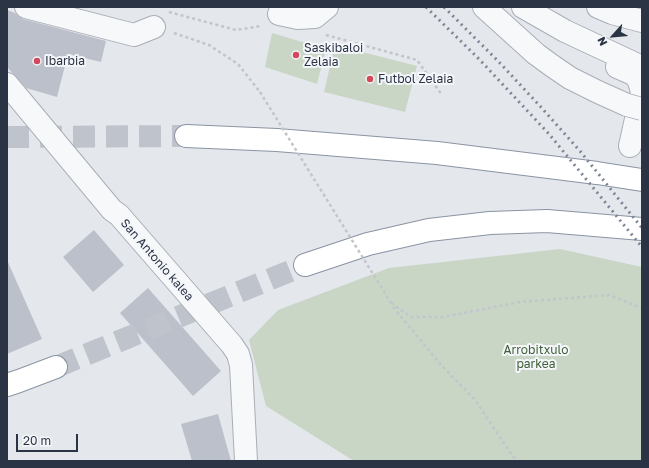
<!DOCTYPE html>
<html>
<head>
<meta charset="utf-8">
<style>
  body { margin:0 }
  #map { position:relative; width:649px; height:468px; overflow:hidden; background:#e4e7ec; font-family:"Golos Text",sans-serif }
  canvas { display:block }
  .frame { position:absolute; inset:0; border:8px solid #2b3445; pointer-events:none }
  .north { position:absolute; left:593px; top:16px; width:40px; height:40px; -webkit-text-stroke:3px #f4f6f9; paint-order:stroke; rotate:243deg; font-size:11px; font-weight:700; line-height:16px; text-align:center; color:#2b3445 }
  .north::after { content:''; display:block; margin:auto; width:14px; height:18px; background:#2b3445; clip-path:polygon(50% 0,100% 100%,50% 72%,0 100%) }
  .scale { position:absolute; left:16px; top:434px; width:62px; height:18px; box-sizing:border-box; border:2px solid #2b3445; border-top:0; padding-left:5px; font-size:12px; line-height:14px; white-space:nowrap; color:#2b3445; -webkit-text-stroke:3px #f4f6f9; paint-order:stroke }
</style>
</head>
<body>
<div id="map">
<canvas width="649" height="468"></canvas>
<div class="frame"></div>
<div class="north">N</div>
<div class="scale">20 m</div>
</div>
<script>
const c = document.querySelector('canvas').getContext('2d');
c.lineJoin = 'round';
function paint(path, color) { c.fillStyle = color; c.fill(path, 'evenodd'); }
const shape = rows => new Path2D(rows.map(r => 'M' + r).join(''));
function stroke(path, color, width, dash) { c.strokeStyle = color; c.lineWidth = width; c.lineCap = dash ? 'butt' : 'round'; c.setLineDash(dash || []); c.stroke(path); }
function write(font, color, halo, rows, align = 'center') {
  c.font = font + ' "Golos Text",sans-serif'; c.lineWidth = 4; c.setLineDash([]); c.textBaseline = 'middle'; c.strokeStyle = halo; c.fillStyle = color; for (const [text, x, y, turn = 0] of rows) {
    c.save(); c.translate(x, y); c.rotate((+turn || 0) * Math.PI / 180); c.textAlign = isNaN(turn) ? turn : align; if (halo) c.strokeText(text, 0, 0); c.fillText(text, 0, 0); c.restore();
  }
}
const green = shape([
  [272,33,326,49,317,84,265,67],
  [335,45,417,66,405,112,324,92],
  [560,249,642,267,642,461,354,461,266,406,249,340,278,310,389,268]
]);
const building = shape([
  [7,10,15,13,18,16,23,19,106,41,101,62,68,54,57,97,26,88,7,67],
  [94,230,124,265,93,292,63,257],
  [7,260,42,339,7,354],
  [148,288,221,371,193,396,120,313],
  [218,414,231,461,192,461,181,424]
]);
const highwayTunnel = shape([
  [7,137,186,136],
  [56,367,305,265]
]);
const path = shape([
  [169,12,236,30,261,26],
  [174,33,209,45,238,64,260,92],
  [326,35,417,60,442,95],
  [391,303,411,317,443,317,520,302,609,295,642,308],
  [393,307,442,366,475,400,516,461]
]);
const minor = shape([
  [26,7,134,35,154,27],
  [484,7,536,54,551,65,570,78,598,92,627,105],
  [523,7,565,31,642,67],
  [598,7,612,13,642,21],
  [279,14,298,18,315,17,327,7],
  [617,67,633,74,638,79,642,91],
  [7,84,112,210,119,215,232,345,238,354,241,365,246,461],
  [630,146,642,92]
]);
const highway = shape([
  [186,136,277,140,437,153,597,173,642,180],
  [305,265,368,244,429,230,490,223,547,221,642,229],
  [7,385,19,381,56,367]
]);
const rail = shape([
  [426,7,479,59,549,134,642,247],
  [444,7,499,62,539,105,580,151,642,228]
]);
const pathBridge = shape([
  [260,92,391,303]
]);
const minorBridge = shape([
  [627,105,642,109]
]);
const markers = [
  [296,55,4,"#d1495b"],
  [37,61,4,"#d1495b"],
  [370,79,4,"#d1495b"]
];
const poiNames = [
  ["Saskibaloi",304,48],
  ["Zelaia",304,62],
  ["Ibarbia",45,61],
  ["Futbol Zelaia",378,79]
];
const streetNames = [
  ["San Antonio kalea",157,260,49]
];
const parkNames = [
  ["Arrobitxulo",536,350],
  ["parkea",536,364]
];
paint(green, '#c9d6c5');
paint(building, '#bbc0ca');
stroke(highwayTunnel, '#bfc3cb', 22, [22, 11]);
stroke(minor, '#a9aeb7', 24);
stroke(highway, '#8b94a3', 24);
stroke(path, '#c2c5cb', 2.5, [3, 3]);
stroke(minor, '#f7f8fa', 22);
stroke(highway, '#fff', 22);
stroke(rail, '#7d8696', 3, [2, 4]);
stroke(minorBridge, '#a9aeb7', 24, []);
stroke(pathBridge, '#c2c5cb', 2.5, [3, 3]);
stroke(minorBridge, '#f7f8fa', 22);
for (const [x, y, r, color] of markers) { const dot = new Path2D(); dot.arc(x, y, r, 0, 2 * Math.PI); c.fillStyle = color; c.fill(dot); stroke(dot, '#f4f6f9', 1.5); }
write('12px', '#2b3445', '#f4f6f9', poiNames, 'left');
write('12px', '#2b3445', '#f4f6f9', streetNames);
write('12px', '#3f6138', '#f4f6f9', parkNames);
</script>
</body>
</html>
